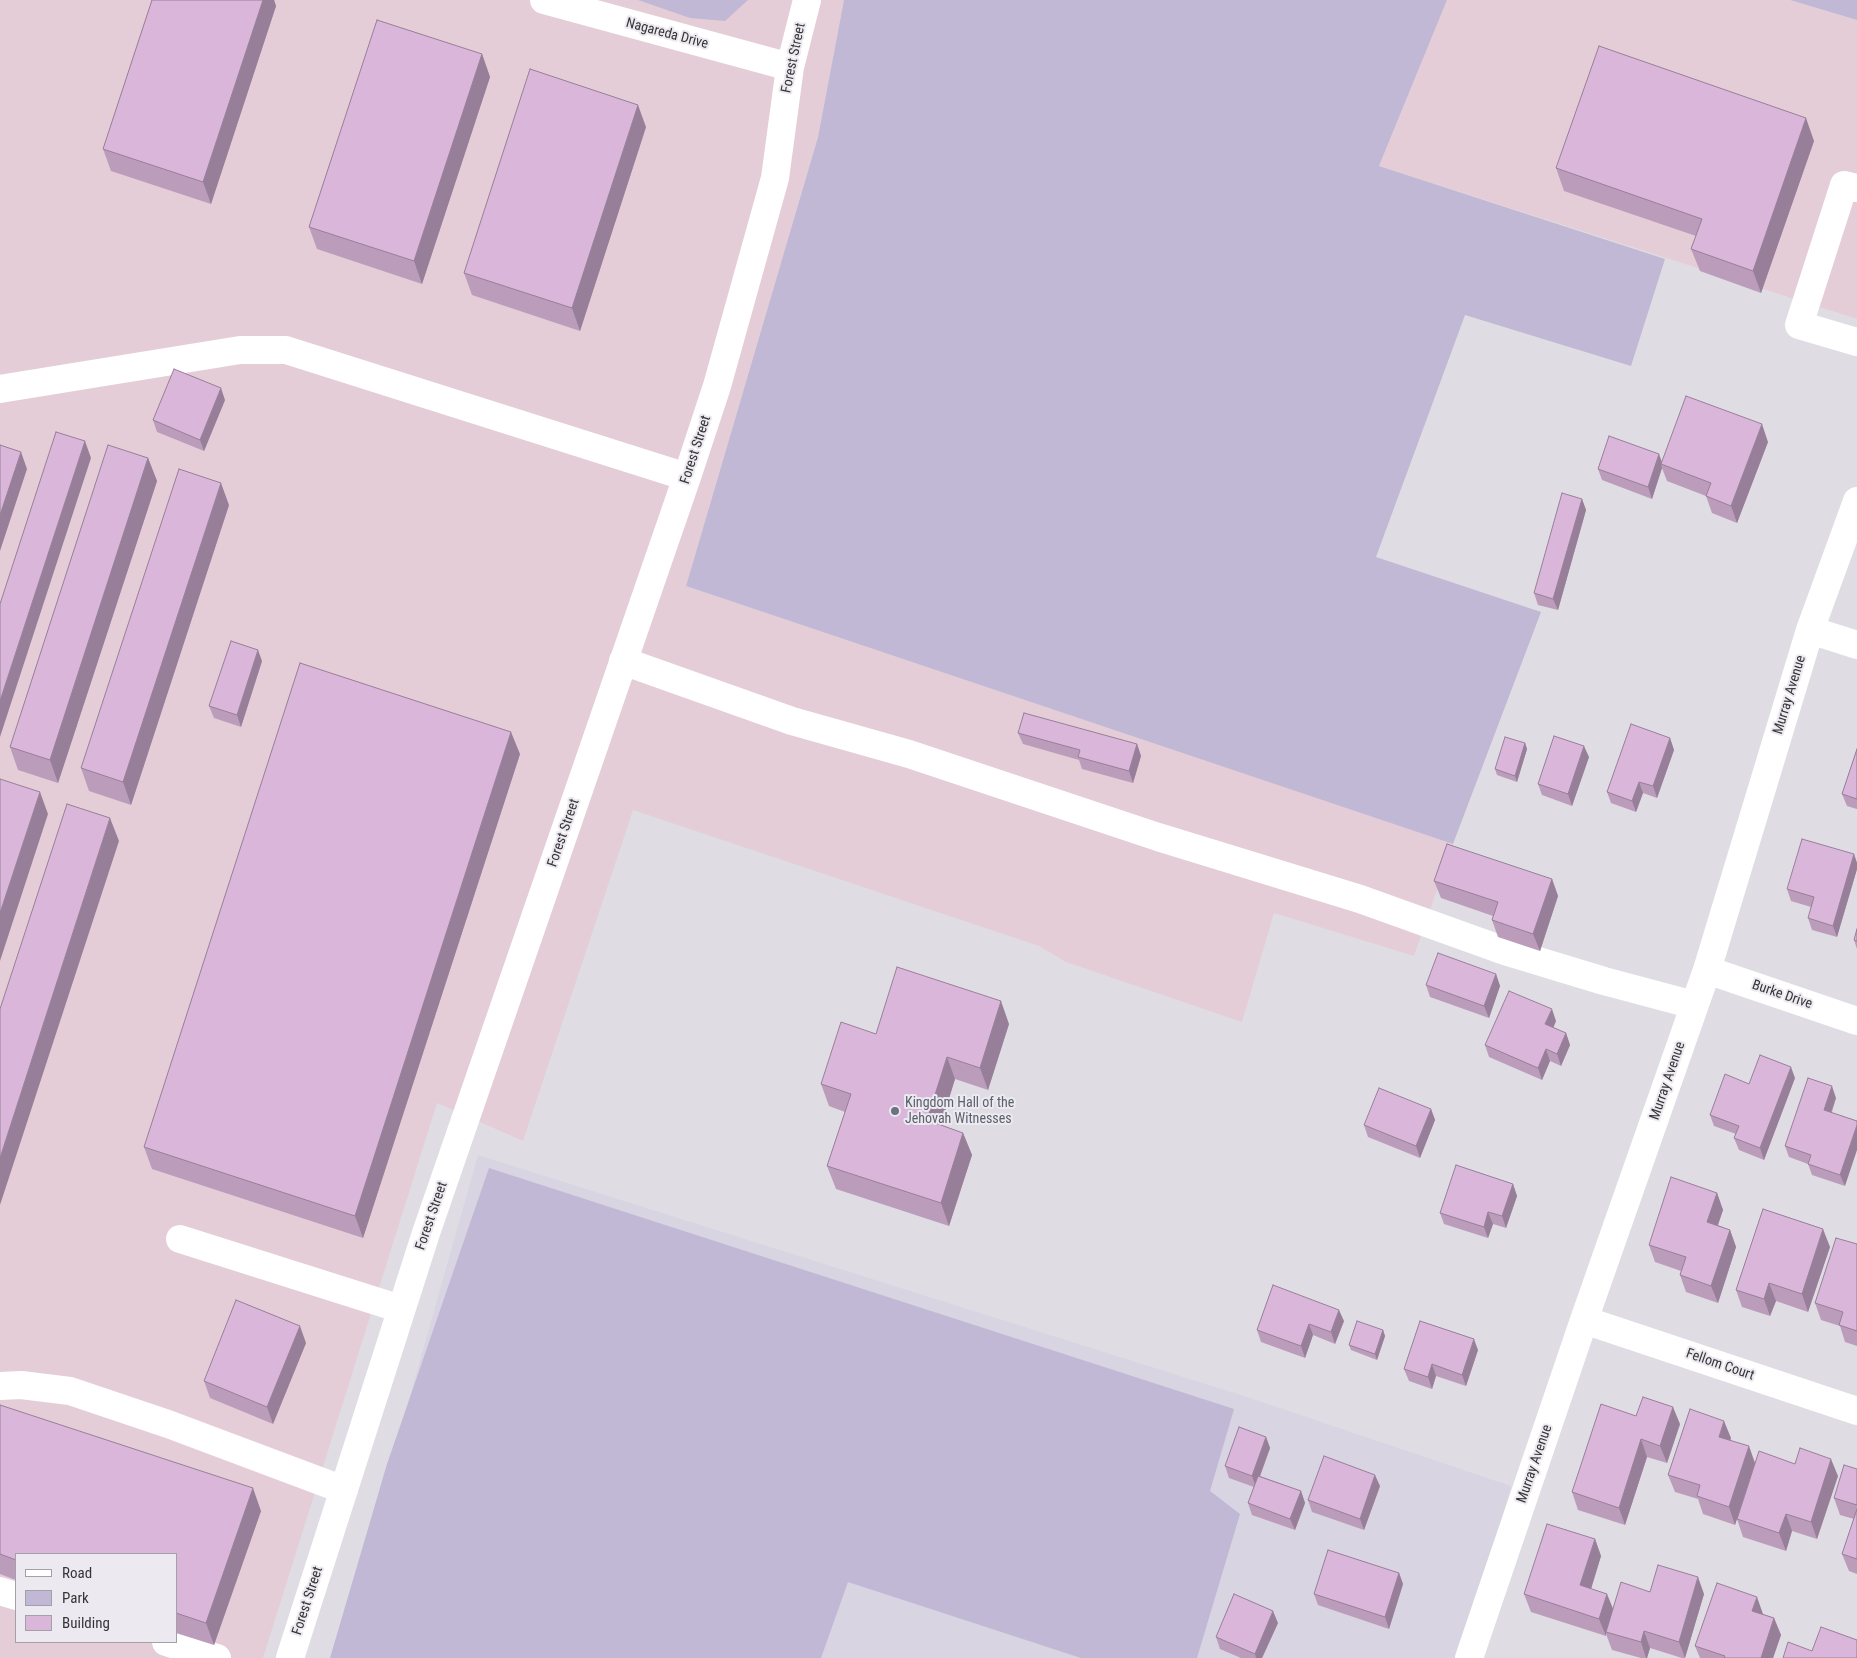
<!DOCTYPE html>
<html>
<head>
<meta charset="utf-8">
<style>
  body { margin:0 }
  #map { position:relative; width:1857px; height:1658px; overflow:hidden; background:#dfdde3; font-family:"Roboto Condensed",sans-serif }
  canvas { display:block }
  .legend { position:absolute; left:15px; top:1553px; width:162px; height:90px; box-sizing:border-box; background:#eceaf0; border:1px solid #a3a1a6; margin:0; padding:6px 9px; list-style:none; font-size:15px; color:#353436 }
  .legend li { display:flex; align-items:center; gap:10px; height:25px }
  .legend b { width:25px; border:1px solid #a3a1a6 }
</style>
</head>
<body>
<div id="map">
<canvas width="1857" height="1658"></canvas>
<ul class="legend">
<li><b style="height:6px;background:#fff"></b>Road</li>
<li><b style="height:14px;background:#c1b8d5"></b>Park</li>
<li><b style="height:14px;background:#d9b6da"></b>Building</li>
</ul>
</div>
<script>
const c = document.querySelector('canvas').getContext('2d');
c.lineJoin = 'round';
function paint(path, color) { c.fillStyle = color; c.fill(path, 'evenodd'); }
const shape = rows => new Path2D(rows.map(r => 'M' + r).join(''));
function stroke(path, color, width, dash) { c.strokeStyle = color; c.lineWidth = width; c.lineCap = dash ? 'butt' : 'round'; c.setLineDash(dash || []); c.stroke(path); }
function write(font, color, halo, rows, align = 'center') {
  c.font = font + ' "Roboto Condensed",sans-serif'; c.lineWidth = 4; c.setLineDash([]); c.textBaseline = 'middle'; c.strokeStyle = halo; c.fillStyle = color; for (const [text, x, y, turn = 0] of rows) {
    c.save(); c.translate(x, y); c.rotate((+turn || 0) * Math.PI / 180); c.textAlign = isNaN(turn) ? turn : align; if (halo) c.strokeText(text, 0, 0); c.fillText(text, 0, 0); c.restore();
  }
}
const built = shape([
  [478,1155,1247,1397,1511,1486,1464,1658,336,1658]
]);
const industrial = shape([
  [0,0,844,0,818,137,686,586,1453,844,1414,956,1274,913,1242,1022,1066,962,1039,946,633,810,523,1141,437,1103,263,1658,0,1658],
  [16,1554,176,1554,176,1642,16,1642],
  [1447,0,1790,0,1857,20,1857,319,1379,166]
]);
const green = shape([
  [638,0,748,0,725,21,690,18],
  [844,0,1447,0,1379,166,1665,259,1631,366,1465,315,1376,557,1541,612,1453,844,686,586,818,137],
  [1790,0,1857,0,1857,20],
  [489,1168,1234,1409,1210,1491,1240,1514,1197,1658,1081,1658,848,1582,821,1658,330,1658,387,1464]
]);
const minor = shape([
  [544,0,790,67],
  [1857,188,1844,185,1799,325,1857,342],
  [0,389,240,350,286,350,687,477],
  [1810,630,1857,645],
  [623,661,792,721,909,754,1158,837,1360,899,1505,951,1604,981,1694,1005],
  [1707,970,1857,1021],
  [180,1239,401,1309],
  [1584,1320,1857,1411],
  [0,1386,21,1385,70,1391,168,1424,344,1490],
  [0,1591,16,1596],
  [166,1642,217,1658],
  [290,1658,426,1233,687,477,717,386,775,178,790,67,807,0],
  [1469,1658,1584,1320,1707,970,1810,630,1857,501]
]);
const wall = shape([
  [152,0,274,0,276,6,211,204,111,171,103,149],
  [482,54,490,77,422,284,317,249,309,227],
  [646,127,580,331,472,295,464,273],
  [1814,141,1761,293,1700,271,1691,249,1696,236,1564,191,1556,168],
  [225,400,204,451,157,432,153,420],
  [1768,442,1737,523,1712,513,1706,496,1667,481,1662,468,1652,499,1602,480,1598,469,1662,462],
  [148,458,157,481,58,783,18,770,10,747],
  [1582,499,1586,510,1558,610,1538,605,1534,593],
  [229,505,131,805,89,791,81,768],
  [262,661,241,727,214,718,209,706],
  [1018,733,1137,744,1141,756,1133,783,1082,769,1079,760,1023,744],
  [1670,738,1674,750,1657,798,1643,793,1636,812,1611,803,1607,792],
  [1525,743,1527,749,1517,782,1497,775,1495,769],
  [1857,749,1857,809,1847,806,1842,794],
  [520,754,363,1238,152,1169,144,1147],
  [1589,757,1572,806,1542,795,1538,784],
  [1854,854,1857,863,1857,869,1837,937,1812,930,1808,918,1811,907,1791,901,1787,889],
  [1552,879,1558,896,1540,951,1498,937,1492,920,1493,916,1441,898,1434,881],
  [1857,929,1857,949,1854,940],
  [1496,974,1500,986,1489,1018,1430,997,1426,985],
  [1556,1021,1553,1027,1566,1033,1570,1045,1561,1066,1550,1061,1542,1080,1489,1057,1485,1045],
  [1009,1024,988,1090,955,1079,941,1125,963,1133,972,1155,949,1226,836,1189,827,1166,845,1112,829,1106,821,1084,876,1034],
  [1795,1078,1764,1160,1739,1150,1734,1138,1736,1134,1714,1126,1710,1115,1749,1084],
  [1836,1098,1832,1112,1845,1186,1812,1175,1808,1164,1789,1157,1785,1146],
  [1431,1109,1435,1120,1420,1158,1368,1137,1364,1125],
  [1513,1184,1517,1196,1506,1228,1493,1224,1488,1238,1444,1224,1440,1213],
  [1717,1193,1723,1210,1718,1225,1730,1230,1736,1247,1718,1303,1686,1292,1680,1275,1681,1271,1655,1262,1649,1245],
  [1857,1244,1857,1346,1845,1342,1840,1326,1821,1320,1815,1303],
  [1830,1247,1808,1312,1776,1301,1770,1316,1742,1307,1736,1290],
  [1273,1285,1344,1321,1335,1344,1313,1335,1305,1358,1261,1342,1257,1330],
  [1383,1330,1385,1336,1377,1360,1351,1350,1349,1345],
  [306,1343,273,1424,210,1398,204,1381],
  [1478,1350,1466,1386,1436,1376,1432,1389,1409,1381,1404,1369],
  [0,1405,261,1511,214,1645,176,1633,176,1554,16,1554,16,1580,0,1574],
  [1636,1416,1680,1424,1667,1463,1647,1457,1625,1525,1578,1510,1572,1492],
  [1266,1437,1270,1448,1260,1476,1301,1491,1305,1503,1295,1530,1252,1515,1248,1503,1254,1487,1229,1478,1225,1466],
  [1731,1438,1730,1440,1755,1463,1795,1464,1838,1476,1817,1539,1792,1531,1786,1551,1743,1537,1737,1519,1752,1472,1735,1525,1703,1514,1698,1499,1675,1492,1668,1475],
  [1857,1469,1857,1574,1849,1571,1842,1554,1854,1519,1840,1515,1834,1498],
  [1380,1486,1364,1530,1312,1512,1308,1500],
  [1595,1539,1601,1556,1591,1589,1613,1609,1650,1592,1704,1594,1685,1658,1682,1658,1650,1648,1647,1658,1641,1658,1612,1650,1606,1634,1606,1636,1531,1612,1524,1594],
  [1399,1573,1403,1584,1389,1629,1318,1605,1314,1594],
  [1763,1614,1774,1618,1781,1635,1773,1658,1700,1658,1695,1646],
  [1278,1623,1262,1658,1241,1658,1220,1649,1216,1637]
]);
const shadedWall = shape([
  [263,0,274,0,276,6,211,204,203,182],
  [482,54,490,77,422,284,414,261],
  [638,105,646,127,580,331,572,308],
  [1806,118,1814,141,1761,293,1753,271],
  [221,388,225,400,204,451,200,440],
  [1762,424,1768,442,1737,523,1731,506],
  [85,441,91,458,0,737,0,701],
  [21,452,27,469,0,551,0,515],
  [1659,454,1663,465,1661,464,1662,468,1652,499,1648,487],
  [148,458,157,481,58,783,50,760],
  [221,483,229,505,131,805,123,782],
  [1582,499,1586,510,1558,610,1553,599],
  [258,650,262,661,241,727,237,715],
  [511,732,520,754,363,1238,355,1216],
  [1670,738,1674,750,1657,798,1653,786],
  [1525,743,1527,749,1517,782,1515,776],
  [1137,744,1141,756,1133,783,1129,771],
  [1584,746,1589,757,1572,806,1568,794],
  [1639,782,1643,793,1636,812,1632,801],
  [40,792,48,814,0,961,0,913],
  [110,818,119,841,0,1205,0,1158],
  [1854,854,1857,863,1857,869,1837,937,1833,926],
  [1552,879,1558,896,1540,951,1533,934],
  [1496,974,1500,986,1489,1018,1484,1006],
  [1001,1001,1009,1024,988,1090,980,1068],
  [1552,1009,1556,1021,1550,1036,1545,1024],
  [1566,1033,1570,1045,1561,1066,1557,1054],
  [1546,1049,1550,1061,1542,1080,1538,1068],
  [947,1057,955,1079,935,1143,927,1120],
  [1791,1067,1795,1078,1764,1160,1760,1148],
  [1832,1086,1836,1098,1828,1121,1824,1110],
  [1431,1109,1435,1120,1420,1158,1416,1146],
  [1857,1125,1857,1150,1845,1186,1840,1175],
  [963,1133,972,1155,949,1226,941,1203],
  [1513,1184,1517,1196,1506,1228,1502,1216],
  [1717,1193,1723,1210,1713,1239,1707,1222],
  [1488,1212,1493,1224,1488,1238,1484,1227],
  [1823,1229,1830,1247,1808,1312,1802,1294],
  [1730,1230,1736,1247,1718,1303,1711,1286],
  [1769,1283,1776,1301,1770,1316,1764,1299],
  [1339,1310,1344,1321,1335,1344,1331,1332],
  [1309,1324,1313,1335,1305,1358,1301,1346],
  [300,1326,306,1343,273,1424,267,1407],
  [1383,1330,1385,1336,1377,1360,1375,1354],
  [1474,1339,1478,1350,1466,1386,1462,1375],
  [1432,1364,1436,1376,1432,1389,1428,1377],
  [1673,1407,1680,1424,1667,1463,1660,1446],
  [1724,1421,1731,1438,1726,1454,1719,1437],
  [1266,1437,1270,1448,1256,1487,1252,1476],
  [1641,1439,1647,1457,1625,1525,1619,1508],
  [1749,1446,1755,1463,1735,1525,1729,1507],
  [1831,1459,1838,1476,1817,1539,1811,1522],
  [1375,1475,1380,1486,1364,1530,1360,1519],
  [253,1488,261,1511,214,1645,206,1623],
  [1301,1491,1305,1503,1295,1530,1290,1519],
  [1786,1514,1792,1531,1786,1551,1779,1533],
  [1595,1539,1601,1556,1587,1602,1580,1585],
  [1399,1573,1403,1584,1389,1629,1385,1617],
  [1698,1577,1704,1594,1685,1658,1679,1642],
  [1607,1594,1614,1611,1606,1632,1606,1636,1599,1619],
  [1757,1597,1763,1614,1759,1628,1752,1611],
  [1273,1611,1278,1623,1262,1658,1256,1658,1255,1654],
  [1774,1618,1781,1635,1773,1658,1761,1658],
  [1644,1631,1650,1648,1647,1658,1646,1658,1641,1642]
]);
const building = shape([
  [152,0,263,0,203,182,103,149,152,0],
  [377,20,482,54,414,261,309,227,377,20],
  [1599,46,1806,118,1753,271,1691,249,1702,219,1556,168,1599,46],
  [530,69,638,105,572,308,464,273,530,69],
  [174,369,221,388,200,440,153,420,174,369],
  [1686,396,1762,424,1731,506,1706,496,1711,483,1661,464,1686,396],
  [56,432,85,441,0,701,0,604,56,432],
  [1609,436,1659,454,1648,487,1598,469,1609,436],
  [0,445,21,452,0,515,0,445],
  [108,445,148,458,50,760,10,747,108,445],
  [179,469,221,483,123,782,81,768,179,469],
  [1562,493,1582,499,1553,599,1534,593,1562,493],
  [231,641,258,650,237,715,209,706,231,641],
  [300,663,511,732,355,1216,144,1147,300,663],
  [1024,713,1137,744,1129,771,1078,757,1080,750,1018,733,1024,713],
  [1631,724,1670,738,1653,786,1639,782,1632,801,1607,792,1631,724],
  [1554,736,1584,746,1568,794,1538,784,1554,736],
  [1505,737,1525,743,1515,776,1495,769,1505,737],
  [1857,749,1857,799,1842,794,1857,749],
  [0,779,40,792,0,913,0,779],
  [67,804,110,818,0,1158,0,1009,67,804],
  [1802,839,1854,854,1833,926,1808,918,1814,897,1787,889,1802,839],
  [1447,844,1552,879,1533,934,1492,920,1498,902,1434,881,1447,844],
  [1857,929,1857,941,1854,940,1857,929],
  [1438,953,1496,974,1484,1006,1426,985,1438,953],
  [897,967,1001,1001,980,1068,947,1057,927,1120,963,1133,941,1203,827,1166,851,1094,821,1084,841,1022,876,1034,897,967],
  [1509,991,1552,1009,1545,1024,1566,1033,1557,1054,1546,1049,1538,1068,1485,1045,1509,991],
  [1760,1055,1791,1067,1760,1148,1734,1138,1739,1126,1710,1115,1725,1074,1749,1084,1760,1055],
  [1808,1078,1832,1086,1824,1110,1857,1121,1857,1125,1840,1175,1808,1164,1811,1155,1785,1146,1808,1078],
  [1379,1088,1431,1109,1416,1146,1364,1125,1379,1088],
  [1456,1165,1513,1184,1502,1216,1488,1212,1484,1227,1440,1213,1456,1165],
  [1671,1177,1717,1193,1707,1222,1730,1230,1711,1286,1680,1275,1686,1257,1649,1245,1671,1177],
  [1763,1209,1823,1229,1802,1294,1769,1283,1764,1299,1736,1290,1763,1209],
  [1836,1238,1857,1244,1857,1331,1839,1325,1843,1312,1815,1303,1836,1238],
  [1273,1285,1339,1310,1331,1332,1309,1324,1301,1346,1257,1330,1273,1285],
  [236,1300,300,1326,267,1407,204,1381,236,1300],
  [1357,1321,1383,1330,1375,1354,1349,1345,1357,1321],
  [1420,1321,1474,1339,1462,1375,1432,1364,1428,1377,1404,1369,1420,1321],
  [1643,1397,1673,1407,1660,1446,1641,1439,1619,1508,1572,1492,1601,1404,1636,1416,1643,1397],
  [0,1405,253,1488,206,1623,176,1613,176,1554,16,1554,16,1560,0,1554,0,1405],
  [1690,1409,1724,1421,1719,1437,1749,1446,1729,1507,1697,1496,1700,1485,1668,1475,1690,1409],
  [1239,1427,1266,1437,1252,1476,1225,1466,1239,1427],
  [1800,1448,1831,1459,1811,1522,1786,1514,1779,1533,1737,1519,1759,1451,1795,1464,1800,1448],
  [1324,1456,1375,1475,1360,1519,1308,1500,1324,1456],
  [1844,1465,1857,1469,1857,1505,1834,1498,1844,1465],
  [1258,1476,1301,1491,1290,1519,1248,1503,1258,1476],
  [1857,1509,1857,1559,1842,1554,1857,1509],
  [1547,1524,1595,1539,1580,1585,1607,1594,1599,1619,1524,1594,1547,1524],
  [1328,1550,1399,1573,1385,1617,1314,1594,1328,1550],
  [1658,1565,1698,1577,1679,1642,1644,1631,1641,1642,1606,1632,1621,1582,1650,1592,1658,1565],
  [1717,1583,1757,1597,1752,1611,1774,1618,1761,1658,1724,1658,1725,1656,1695,1646,1717,1583],
  [1234,1594,1273,1611,1255,1654,1216,1637,1234,1594],
  [1821,1627,1857,1640,1857,1658,1783,1658,1788,1642,1812,1651,1821,1627]
]);
const markers = [
  [895,1111,5,"#6b7280"]
];
const streetNames = [
  ["Nagareda Drive",667,34,15],
  ["Forest Street",794,58,-78],
  ["Forest Street",696,450,-72],
  ["Murray Avenue",1790,695,-73],
  ["Forest Street",564,833,-71],
  ["Burke Drive",1782,995,19],
  ["Murray Avenue",1668,1081,-71],
  ["Forest Street",432,1216,-71],
  ["Fellom Court",1720,1365,19],
  ["Murray Avenue",1535,1464,-71],
  ["Forest Street",308,1601,-72]
];
const worshipNames = [
  ["Kingdom Hall of the",905,1103],
  ["Jehovah Witnesses",905,1119]
];
paint(built, '#d8d4e2');
paint(industrial, '#e5cdd7');
paint(green, '#c1b8d5');
stroke(minor, '#fff', 28);
paint(wall, '#bb9dbb');
paint(shadedWall, '#987f99');
paint(building, '#d9b6da');
stroke(building, '#987f99', 1);
for (const [x, y, r, color] of markers) { const dot = new Path2D(); dot.arc(x, y, r, 0, 2 * Math.PI); c.fillStyle = color; c.fill(dot); stroke(dot, '#eceaf0', 2); }
write('14px', '#353436', '#eceaf0', streetNames);
write('14px', '#5b616d', '#eceaf0', worshipNames, 'left');
</script>
</body>
</html>
